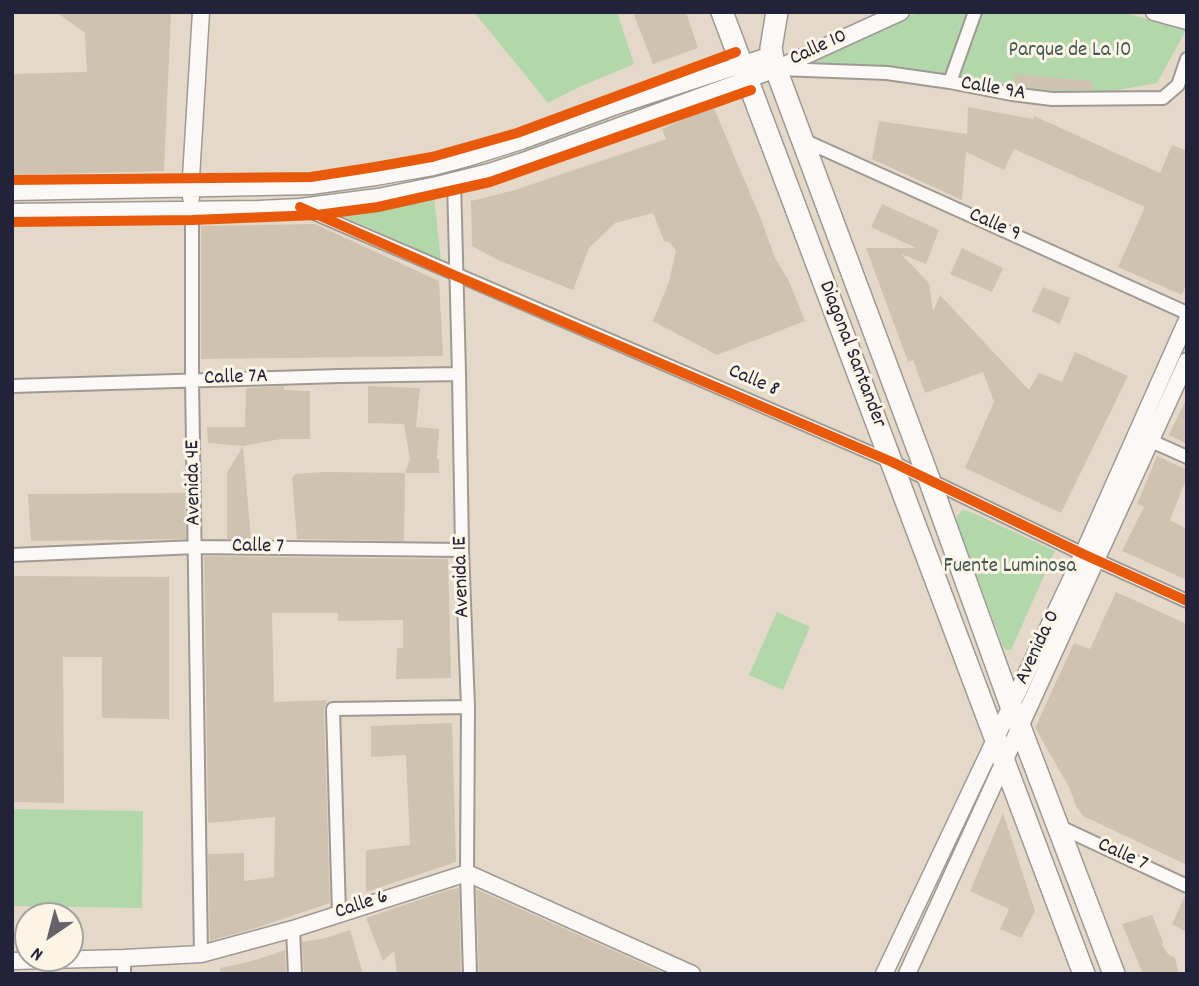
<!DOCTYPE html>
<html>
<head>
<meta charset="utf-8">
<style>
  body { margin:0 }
  #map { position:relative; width:1199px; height:986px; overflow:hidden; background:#e4d9c8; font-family:Dekko,sans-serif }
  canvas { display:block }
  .frame { position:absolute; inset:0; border:14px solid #22223b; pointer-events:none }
  .north { position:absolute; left:14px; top:902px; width:70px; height:70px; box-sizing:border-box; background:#fcf5e5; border:2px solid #a5a1a1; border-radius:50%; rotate:215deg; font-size:19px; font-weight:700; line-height:28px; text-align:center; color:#22223b }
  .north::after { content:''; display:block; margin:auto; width:24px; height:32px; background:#66626c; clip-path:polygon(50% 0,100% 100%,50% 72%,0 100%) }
</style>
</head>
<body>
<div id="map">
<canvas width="1199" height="986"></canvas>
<div class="frame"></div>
<div class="north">N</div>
</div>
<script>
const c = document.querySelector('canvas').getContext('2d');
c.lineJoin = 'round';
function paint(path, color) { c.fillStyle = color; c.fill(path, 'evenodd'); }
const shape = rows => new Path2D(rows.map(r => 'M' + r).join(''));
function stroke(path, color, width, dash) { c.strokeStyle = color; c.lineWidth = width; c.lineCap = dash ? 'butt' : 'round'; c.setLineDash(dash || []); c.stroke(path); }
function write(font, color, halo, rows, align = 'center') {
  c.font = font + ' Dekko,sans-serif'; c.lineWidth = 6; c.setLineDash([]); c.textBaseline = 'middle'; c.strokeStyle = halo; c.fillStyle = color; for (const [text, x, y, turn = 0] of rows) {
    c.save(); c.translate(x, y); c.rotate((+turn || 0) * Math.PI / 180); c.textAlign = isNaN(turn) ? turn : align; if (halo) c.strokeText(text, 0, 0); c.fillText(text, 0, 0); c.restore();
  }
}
const green = shape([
  [474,12,617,12,634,64,579,87,548,103],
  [926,12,969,12,948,76,807,62,888,20],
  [982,12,1122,12,1186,30,1157,83,1106,92,1051,93,956,75],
  [434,197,441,260,336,213],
  [963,510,971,512,1055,551,1011,650,1005,650,1003,646,957,523,957,516],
  [777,612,810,627,783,690,749,675],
  [12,809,143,811,142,908,12,906]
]);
const building = shape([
  [56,12,171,12,164,171,12,175,12,74,87,72,85,33],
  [633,12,686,12,698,48,653,64],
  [1014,74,1092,81,1092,90,1053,90,1014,85],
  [713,106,761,219,775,258,789,281,805,321,717,355,653,321,669,282,676,250,669,242,664,241,653,213,615,223,589,248,573,290,500,261,472,246,471,201,515,190,666,139,662,129],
  [968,107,1033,119,1034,116,1160,173,1172,145,1187,151,1187,283,1182,295,1118,267,1145,207,1014,149,1004,170,966,152,962,200,872,159,879,121,967,134],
  [882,204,939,230,926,264,901,254,929,283,933,311,940,295,1029,390,1039,373,1062,382,1075,352,1128,376,1061,513,965,468,994,402,983,372,925,393,913,360,908,362,866,248,916,248,871,227],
  [315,224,439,281,443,356,201,359,201,226],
  [962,248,1003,268,992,292,950,274],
  [1043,287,1070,298,1060,324,1032,311],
  [284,386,284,390,310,391,310,439,281,439,243,446,208,443,207,427,245,427,246,388],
  [368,386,420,388,416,427,439,429,437,459,439,459,439,473,405,473,410,459,404,424,368,423],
  [1187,397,1187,444,1169,435],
  [243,446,251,539,227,539,227,473],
  [1157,456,1187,470,1187,477,1170,520,1187,529,1187,580,1122,551,1144,507,1137,504],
  [324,472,405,473,404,541,297,539,292,478,295,474],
  [185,493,186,539,31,541,28,494],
  [204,556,448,559,451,678,396,679,397,648,403,648,403,620,338,621,338,613,272,613,274,702,327,700,324,709,330,903,259,927,210,941,208,854,244,853,244,881,274,877,275,817,208,823],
  [12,576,169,577,169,719,102,718,102,657,63,657,64,803,12,802],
  [1116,592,1187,624,1187,865,1083,816,1076,806,1069,787,1035,728,1074,643,1090,649],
  [452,723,456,862,366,892,366,850,410,845,406,755,371,757,371,726],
  [1003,813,1035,911,1021,938,1000,929,1009,909,970,891],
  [459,888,461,974,397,974,394,951,383,961,366,918,448,890],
  [476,889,666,974,479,974],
  [1186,894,1187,895,1187,932,1172,924],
  [1152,915,1163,942,1162,945,1168,954,1175,958,1179,974,1143,974,1122,924],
  [350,930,363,974,304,974,302,942,326,938],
  [285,950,286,974,220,974,220,968,252,961]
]);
const minor = shape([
  [779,69,887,73,950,82,1012,94,1052,99,1163,98,1178,85,1187,59],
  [950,82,975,12],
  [801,139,1187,313],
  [454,181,459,374,462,550,468,707,467,873,470,974],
  [300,207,892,462,1083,554,1187,601],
  [192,209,192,380,201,954],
  [12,386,340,376,459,374],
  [1151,441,1187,457],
  [12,555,196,547,462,550],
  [1058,826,1187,886],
  [339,913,333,709,468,707],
  [293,929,295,974],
  [124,958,124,974]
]);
const tertiary = shape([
  [1154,12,1187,21],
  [12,192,311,186,375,177,433,167,467,158,521,141,613,107,771,55],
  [191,198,191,178,201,12],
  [12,212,259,209,300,207,378,197,437,185,489,172,529,159,776,69,901,12],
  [12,961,124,958,201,954,293,929,467,873,692,974],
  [884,974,1083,554,1187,320],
  [907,974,1187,361]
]);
const primary = shape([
  [722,12,1084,974],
  [777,12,771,48,774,64,929,479,1011,706,1020,727,1114,974]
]);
const cycleway = shape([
  [12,180,311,177,375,167,432,157,517,133,736,52],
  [300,207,456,276,892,462,1083,554,1187,601],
  [12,222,192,220,317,215,378,207,490,182,751,90]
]);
const streetNames = [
  ["Calle 10",819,49,-25],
  ["Calle 9A",993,90,10],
  ["Calle 9",994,226,24],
  ["Diagonal Santander",851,355,69],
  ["Calle 7A",236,379,-2],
  ["Calle 8",753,382,23],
  ["Avenida 4E",195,483,-91],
  ["Calle 7",258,548,1],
  ["Avenida 1E",463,577,-92],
  ["Avenida 0",1039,648,-65],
  ["Calle 7",1122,856,25],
  ["Calle 6",362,906,-18]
];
const parkNames = [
  ["Parque de La 10",1070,52],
  ["Fuente Luminosa",1010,568]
];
paint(green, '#b2d7aa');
paint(building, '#cfc2b1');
stroke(minor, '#a09993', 16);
stroke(tertiary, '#a09993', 19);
stroke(primary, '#a09993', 24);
stroke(minor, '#fbf9f7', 12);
stroke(tertiary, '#fbf9f7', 16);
stroke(primary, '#fbf9f7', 21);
stroke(cycleway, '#e8590c', 10);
write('21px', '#22223b', '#fcf5e5', streetNames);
write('21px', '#415855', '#fcf5e5', parkNames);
</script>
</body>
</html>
